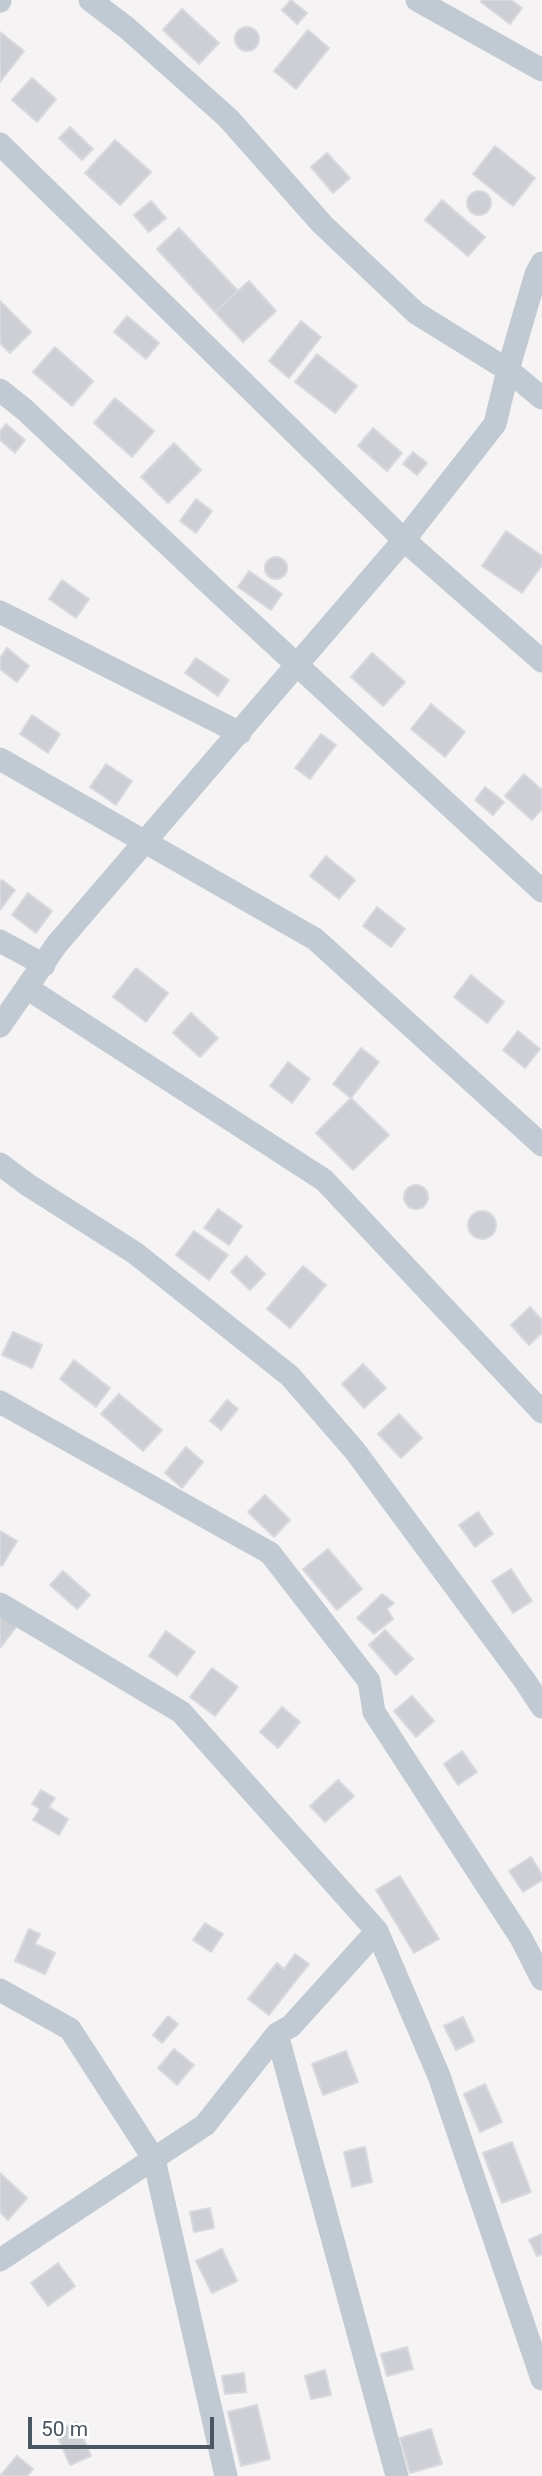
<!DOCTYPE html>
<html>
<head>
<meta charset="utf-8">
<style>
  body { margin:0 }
  #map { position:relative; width:542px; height:2476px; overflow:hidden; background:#f5f3f3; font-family:Roboto,sans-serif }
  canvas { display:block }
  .scale { position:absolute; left:28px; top:2417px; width:186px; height:32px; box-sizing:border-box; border:4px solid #4a5661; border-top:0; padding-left:9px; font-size:21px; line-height:24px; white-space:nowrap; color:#4a5661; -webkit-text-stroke:5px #fff; paint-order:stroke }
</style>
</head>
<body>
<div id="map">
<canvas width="542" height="2476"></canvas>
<div class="scale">50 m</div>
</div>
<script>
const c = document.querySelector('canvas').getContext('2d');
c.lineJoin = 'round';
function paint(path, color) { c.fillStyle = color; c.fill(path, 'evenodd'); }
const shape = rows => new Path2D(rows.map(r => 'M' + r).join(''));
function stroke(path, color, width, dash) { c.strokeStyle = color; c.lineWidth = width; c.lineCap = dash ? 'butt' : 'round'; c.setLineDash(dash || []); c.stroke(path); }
const building = shape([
  [291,0,307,13,297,24,282,10,291,0],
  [482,0,511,0,522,8,510,24,481,2,482,0],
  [182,9,219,43,199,64,163,30,182,9],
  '235 39a12 12 0 1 1 24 0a12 12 0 1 1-24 0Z',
  [308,30,329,48,296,89,274,71,308,30],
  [0,32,24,51,0,82,0,32],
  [32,78,56,99,37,122,12,100,32,78],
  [70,127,93,149,82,160,59,138,70,127],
  [115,140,151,172,120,205,85,173,115,140],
  [495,146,535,178,513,206,473,174,495,146],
  [327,153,350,178,333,193,311,167,327,153],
  '467 203a12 12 0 1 1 24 0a12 12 0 1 1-24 0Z',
  [442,200,485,237,468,256,425,220,442,200],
  [151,201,166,218,149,232,134,215,151,201],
  [179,228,238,291,215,312,157,249,179,228],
  [249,281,276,311,243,342,215,312,249,281],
  [0,301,31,332,10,353,0,343,0,301],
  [127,316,159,343,146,359,114,332,127,316],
  [301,321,321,337,289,378,269,361,301,321],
  [55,347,93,381,72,406,33,372,55,347],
  [317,354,357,386,335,413,295,382,317,354],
  [115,398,154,431,132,457,94,423,115,398],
  [6,424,25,440,15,453,0,440,0,432,6,424],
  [373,428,402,453,387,471,358,446,373,428],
  [174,443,201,470,168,503,141,477,174,443],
  [413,452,427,463,417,475,403,464,413,452],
  [196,499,212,511,196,533,180,521,196,499],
  [506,531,542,556,542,565,522,593,482,566,506,531],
  '265 568a11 11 0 1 1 22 0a11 11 0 1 1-22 0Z',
  [249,571,282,594,271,610,238,587,249,571],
  [62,580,89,599,76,618,49,599,62,580],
  [7,648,29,666,17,682,0,669,0,658,7,648],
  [372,653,405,682,383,706,351,677,372,653],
  [196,658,229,680,218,696,185,673,196,658],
  [431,704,465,732,445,757,411,729,431,704],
  [32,715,60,734,48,753,20,734,32,715],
  [321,734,336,745,310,779,295,768,321,734],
  [106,764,132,781,116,805,90,787,106,764],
  [524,774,542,790,542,809,532,820,505,796,524,774],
  [485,787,504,802,493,815,475,800,485,787],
  [326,856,355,880,339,899,310,876,326,856],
  [2,880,15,890,0,910,0,882,2,880],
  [28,893,52,911,36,933,12,915,28,893],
  [377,907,405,929,391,947,363,926,377,907],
  [136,968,168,993,146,1022,113,997,136,968],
  [471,975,504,1002,487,1023,454,997,471,975],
  [191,1013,218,1038,200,1057,173,1033,191,1013],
  [518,1031,540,1049,525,1068,503,1050,518,1031],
  [361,1048,379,1062,351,1098,333,1084,361,1048],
  [288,1062,310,1079,292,1103,270,1086,288,1062],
  [351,1098,389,1135,353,1170,316,1133,351,1098],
  '404 1197a12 12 0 1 1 24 0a12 12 0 1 1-24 0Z',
  [218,1209,242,1226,229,1245,204,1228,218,1209],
  '468 1225a14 14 0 1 1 28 0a14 14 0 1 1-28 0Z',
  [194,1231,228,1255,209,1280,176,1255,194,1231],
  [246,1256,265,1274,250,1290,231,1272,246,1256],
  [303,1266,326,1285,290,1328,267,1309,303,1266],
  [530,1307,542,1320,542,1333,529,1345,511,1325,530,1307],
  [13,1332,42,1345,32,1368,2,1355,13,1332],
  [74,1360,110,1388,96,1407,60,1379,74,1360],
  [363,1364,386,1388,364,1408,342,1384,363,1364],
  [119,1394,162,1430,143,1451,101,1414,119,1394],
  [227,1400,238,1409,221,1430,210,1421,227,1400],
  [399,1414,422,1438,401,1458,378,1434,399,1414],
  [186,1447,203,1462,182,1488,165,1473,186,1447],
  [265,1495,290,1520,274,1537,248,1512,265,1495],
  [478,1512,493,1534,475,1547,459,1525,478,1512],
  [0,1531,17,1541,2,1566,0,1564,0,1531],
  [328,1549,362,1589,337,1610,303,1569,328,1549],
  [511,1569,532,1601,513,1613,492,1581,511,1569],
  [63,1571,90,1595,77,1609,50,1585,63,1571],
  [382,1594,394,1603,387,1609,393,1619,374,1634,357,1618,382,1594],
  [0,1613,17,1626,0,1648,0,1613],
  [385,1630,413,1659,396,1675,369,1645,385,1630],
  [166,1631,195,1652,177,1676,149,1656,166,1631],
  [212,1668,238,1687,215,1716,190,1697,212,1668],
  [412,1696,434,1721,416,1737,394,1711,412,1696],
  [282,1707,300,1722,278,1748,260,1732,282,1707],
  [462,1751,477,1772,458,1785,444,1764,462,1751],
  [338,1780,354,1796,325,1822,310,1806,338,1780],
  [41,1790,55,1798,49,1807,68,1819,59,1835,33,1820,40,1809,32,1804,41,1790],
  [531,1857,542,1875,542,1880,523,1892,509,1871,531,1857],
  [400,1876,439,1939,414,1953,376,1890,400,1876],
  [205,1923,223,1934,211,1952,193,1940,205,1923],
  [29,1929,40,1934,35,1944,55,1953,45,1974,15,1961,29,1929],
  [295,1954,309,1964,269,2015,248,1999,277,1963,284,1969,295,1954],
  [168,2016,178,2024,162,2043,153,2035,168,2016],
  [463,2017,474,2041,456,2050,444,2026,463,2017],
  [174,2049,194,2065,177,2085,158,2068,174,2049],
  [346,2051,358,2082,323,2095,312,2064,346,2051],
  [485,2084,502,2122,480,2132,464,2094,485,2084],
  [512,2142,531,2192,502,2203,483,2153,512,2142],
  [365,2147,372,2182,352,2187,344,2152,365,2147],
  [0,2173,27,2198,8,2220,0,2212,0,2173],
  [210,2208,214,2228,194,2232,190,2212,210,2208],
  [542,2234,542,2254,537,2256,529,2240,542,2234],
  [222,2249,237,2281,212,2293,196,2261,222,2249],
  [58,2263,75,2286,48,2306,31,2283,58,2263],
  [407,2347,413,2369,387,2376,381,2354,407,2347],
  [325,2370,331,2395,311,2399,305,2376,325,2370],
  [244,2373,246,2392,225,2394,222,2376,244,2373],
  [257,2405,270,2459,241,2466,228,2412,257,2405],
  [76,2422,91,2456,70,2465,55,2431,76,2422],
  [431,2429,442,2464,410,2473,400,2438,431,2429],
  [17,2456,33,2469,27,2476,0,2476,17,2456]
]);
const street = shape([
  [90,0,127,28,228,118,322,224,416,313,508,370,542,398],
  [417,0,542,70],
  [0,1,0,0],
  [0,144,404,540,542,661],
  [0,390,25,410,219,593,542,891],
  [0,612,240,733],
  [0,759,315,939,542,1145],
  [0,941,44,965],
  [27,988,324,1180,542,1412],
  [0,1026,57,944,404,540,495,424,508,370,536,274,542,263],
  [0,1164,28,1185,135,1253,290,1376,355,1451,525,1681,542,1707],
  [0,1402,270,1553,369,1681,374,1712,521,1938,542,1979],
  [0,1604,181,1712,377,1931,439,2076,542,2379],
  [0,1990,70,2029,154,2159,226,2476],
  [277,2034,397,2476],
  [0,2260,205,2125,277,2034,291,2026,377,1931]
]);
paint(building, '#cdcfd5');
stroke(building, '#d7d9de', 2);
stroke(street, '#c1cad2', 23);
</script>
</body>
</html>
